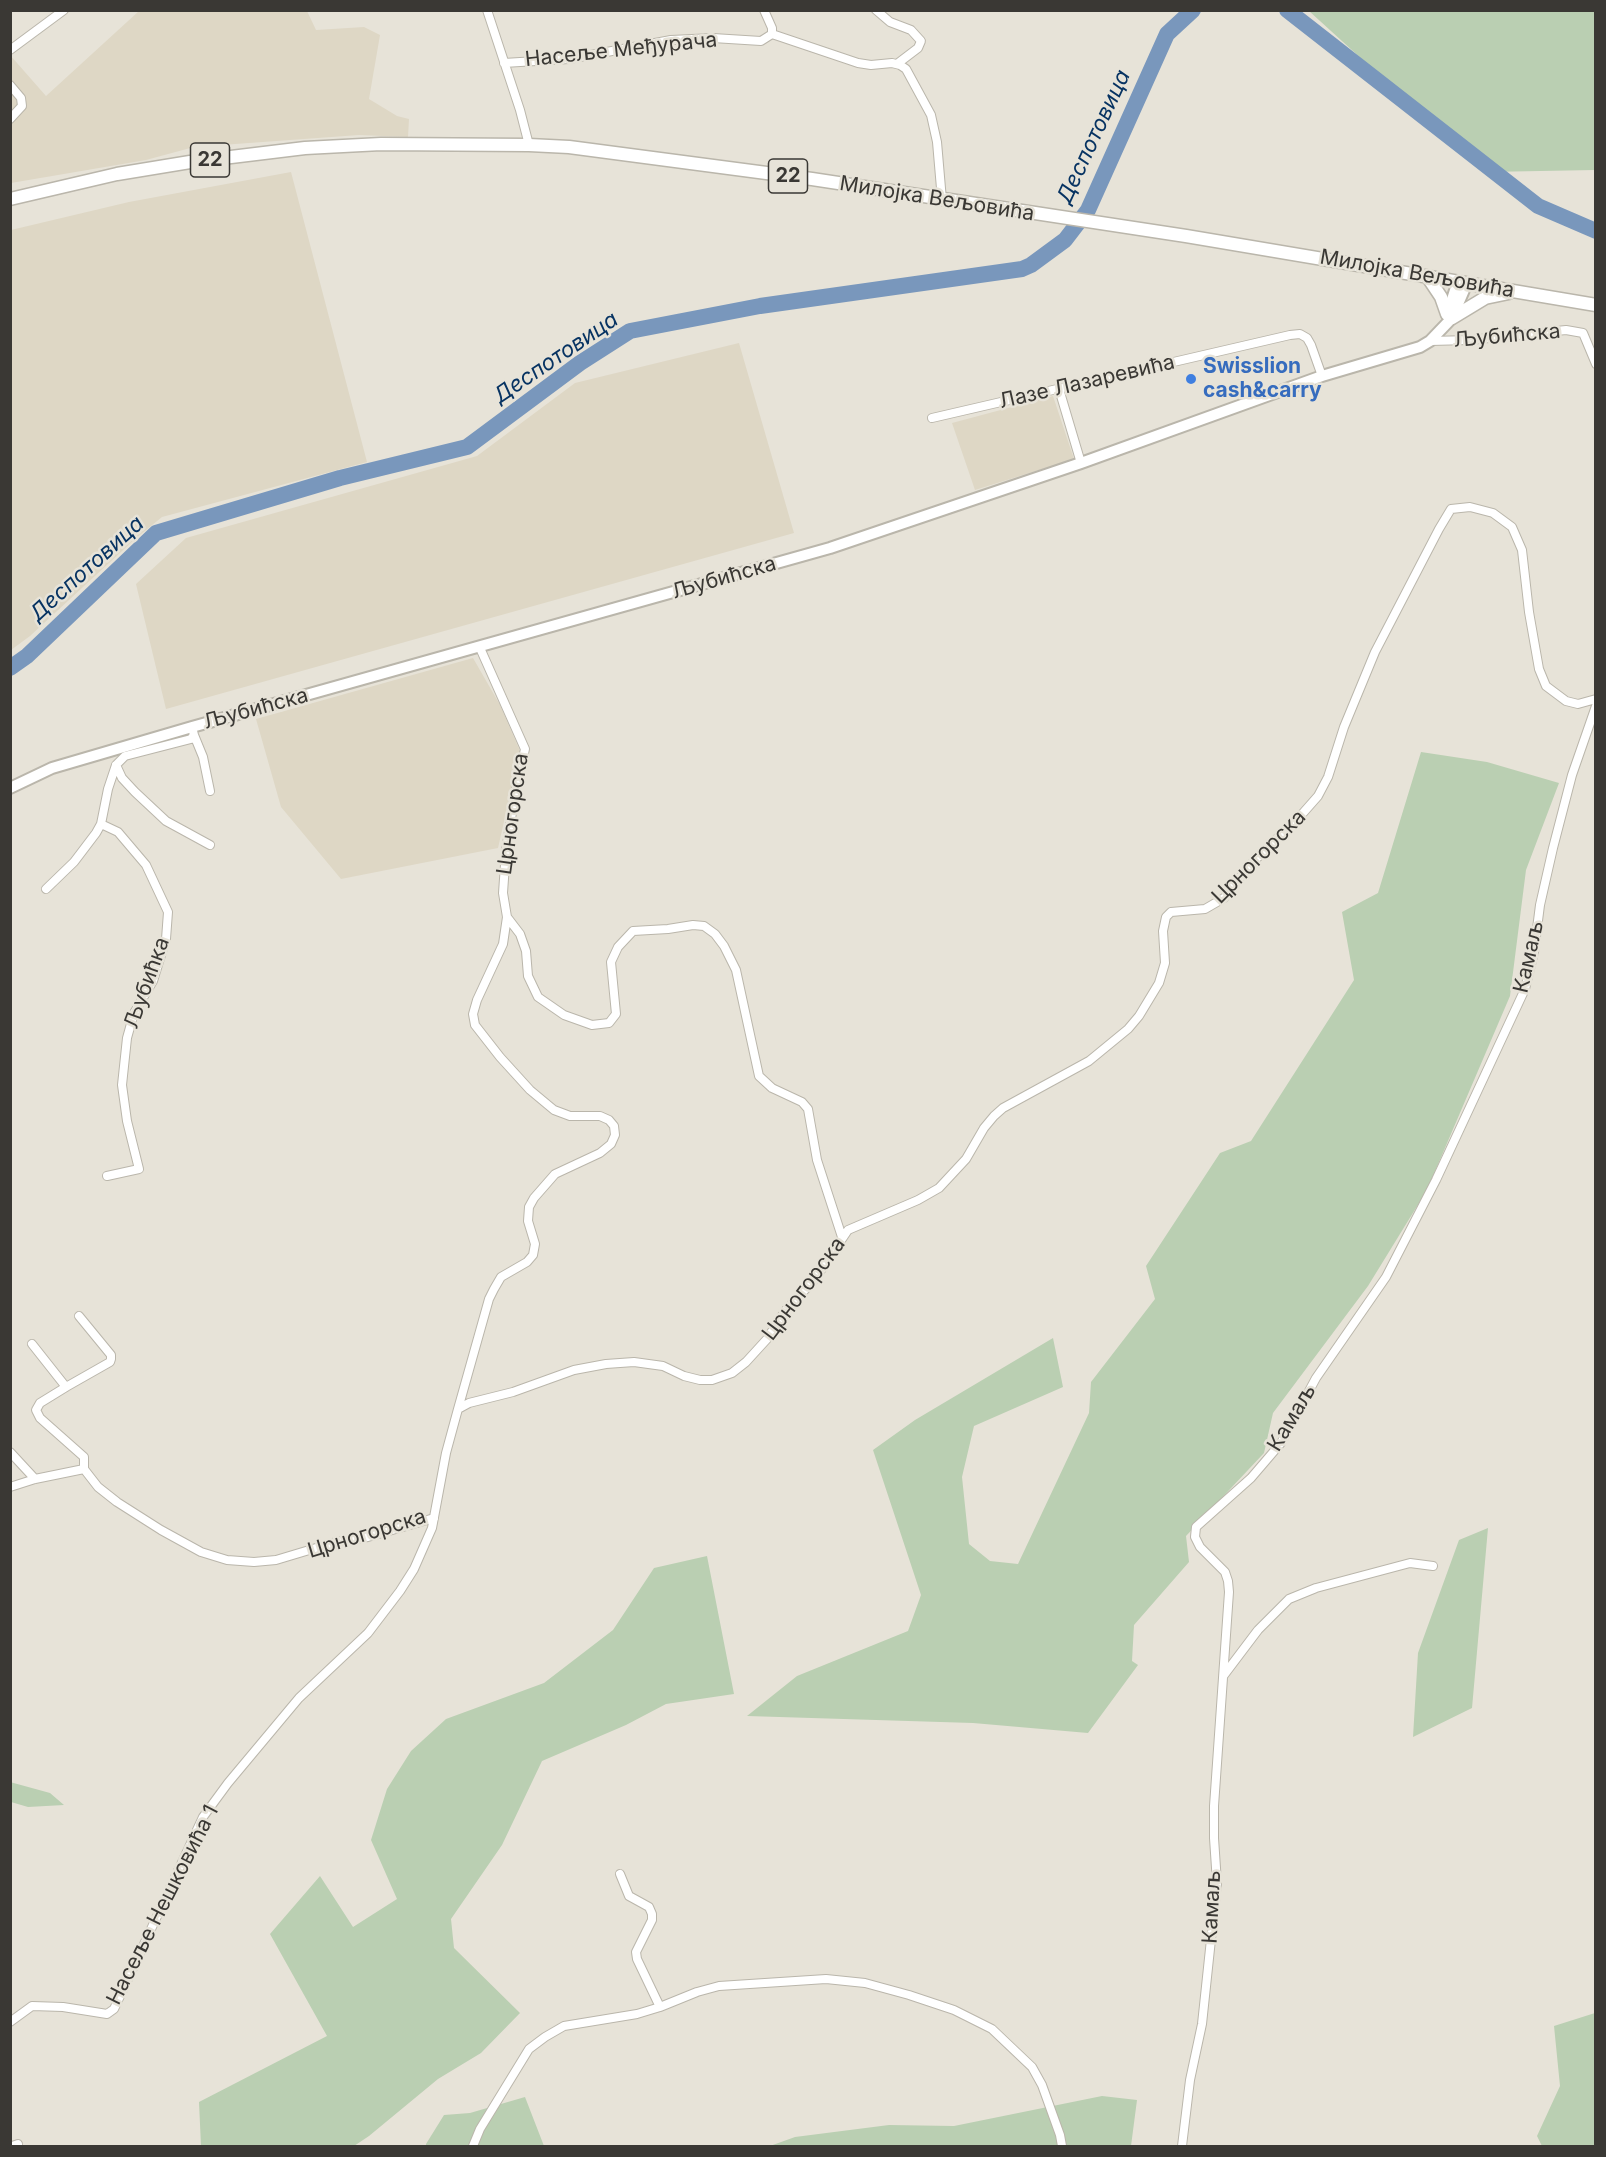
<!DOCTYPE html>
<html>
<head>
<meta charset="utf-8">
<style>
  body { margin:0 }
  #map { position:relative; width:1606px; height:2157px; overflow:hidden; background:#e7e3d8; font-family:Inter,sans-serif }
  canvas { display:block }
  .frame { position:absolute; inset:0; border:12px solid #3a3834; pointer-events:none }
</style>
</head>
<body>
<div id="map">
<canvas width="1606" height="2157"></canvas>
<div class="frame"></div>
</div>
<script>
const c = document.querySelector('canvas').getContext('2d');
c.lineJoin = 'round';
function paint(path, color) { c.fillStyle = color; c.fill(path, 'evenodd'); }
const shape = rows => new Path2D(rows.map(r => 'M' + r).join(''));
function stroke(path, color, width, dash) { c.strokeStyle = color; c.lineWidth = width; c.lineCap = dash ? 'butt' : 'round'; c.setLineDash(dash || []); c.stroke(path); }
function write(font, color, halo, rows, align = 'center') {
  c.font = font + ' Inter,sans-serif'; c.lineWidth = 5; c.setLineDash([]); c.textBaseline = 'middle'; c.strokeStyle = halo; c.fillStyle = color; for (const [text, x, y, turn = 0] of rows) {
    c.save(); c.translate(x, y); c.rotate((+turn || 0) * Math.PI / 180); c.textAlign = isNaN(turn) ? turn : align; if (halo) c.strokeText(text, 0, 0); c.fillText(text, 0, 0); c.restore();
  }
}
const built = shape([
  [139,11,307,11,316,30,364,27,380,35,369,99,397,116,409,119,408,137,359,135,194,147,146,160,11,183,10,55,46,96],
  [291,172,367,462,162,517,135,539,30,636,11,650,11,230,129,202],
  [739,343,794,533,166,709,136,584,186,538,477,456,575,383],
  [1053,396,1074,459,975,490,952,423],
  [473,658,500,705,520,751,498,848,341,879,281,807,256,719]
]);
const green = shape([
  [1309,11,1595,11,1595,170,1486,172],
  [1421,752,1487,762,1559,783,1526,870,1510,996,1427,1190,1368,1286,1273,1413,1264,1453,1186,1536,1189,1562,1134,1625,1132,1661,1138,1665,1088,1733,973,1723,747,1716,797,1676,908,1631,921,1595,873,1450,915,1420,1053,1338,1063,1387,974,1426,962,1477,969,1544,990,1561,1018,1564,1089,1413,1091,1382,1155,1299,1146,1266,1220,1153,1251,1141,1354,980,1342,912,1378,893],
  [1488,1528,1472,1708,1413,1737,1418,1653,1459,1540],
  [707,1556,734,1694,666,1704,626,1725,542,1761,502,1845,451,1919,454,1948,520,2013,481,2053,438,2079,369,2136,354,2146,201,2146,199,2102,327,2036,270,1934,320,1876,353,1927,397,1899,371,1840,387,1789,411,1751,446,1719,544,1683,613,1630,654,1568],
  [10,1782,50,1793,64,1805,28,1807,11,1802],
  [1595,2013,1595,2146,1542,2146,1537,2136,1560,2086,1554,2026],
  [1102,2096,1137,2100,1131,2146,770,2146,795,2137,889,2125,954,2126],
  [525,2097,544,2146,426,2146,426,2144,444,2115,470,2113]
]);
const river = shape([
  [1287,10,1538,206,1596,231],
  [10,668,27,656,156,533,340,478,467,447,580,363,630,331,760,306,1022,269,1031,265,1065,240,1088,210,1167,34,1193,10]
]);
const street = shape([
  [487,10,520,110,529,145],
  [876,10,890,22,911,30,921,41,918,48,897,64],
  [772,34,858,63,871,65,892,63,900,65,906,69,931,115,937,142,942,200],
  [10,50,64,10],
  [504,63,569,59,671,40,713,38,761,41,772,34,772,28,764,10],
  [10,85,21,98,22,106,10,119],
  [1430,341,1470,340,1566,330,1583,333,1596,364],
  [1059,389,1081,463],
  [932,418,1290,335,1300,334,1307,338,1311,345,1322,376],
  [194,735,203,757,210,791],
  [116,765,122,778,135,792,166,821,210,845],
  [101,824,118,832,146,865,168,912,166,939,153,981,134,1013,127,1038,122,1085,127,1121,139,1169,107,1176],
  [46,889,74,862,96,833,101,824,108,789,116,765,125,756,191,739,194,735,192,727],
  [507,917,520,934,526,951,528,976,538,997,564,1015,592,1025,609,1023,616,1014,611,962,618,947,633,931,668,929,693,925,704,926,715,934,724,946,736,970,759,1076,772,1088,802,1102,808,1109,817,1160,842,1237],
  [32,1344,66,1387,40,1403,36,1410,40,1418,84,1457,84,1469,98,1487,117,1502,161,1530,201,1552,227,1560,254,1562,276,1560,336,1542,368,1537,434,1518],
  [66,1387,110,1362,111,1359,111,1355,79,1316],
  [458,1409,489,1299,494,1289,501,1277,527,1262,533,1255,535,1244,528,1221,529,1207,534,1198,555,1174,600,1153,611,1144,615,1135,614,1126,609,1120,600,1116,570,1116,554,1110,530,1090,500,1057,475,1025,473,1014,477,1000,503,944,507,917,503,893,506,850,515,794,525,749,480,648],
  [10,1452,35,1479],
  [10,1487,35,1479,84,1469],
  [1224,1675,1258,1630,1289,1599,1316,1588,1410,1563,1433,1566],
  [620,1874,629,1896,649,1907,652,1914,652,1920,636,1952,637,1959,660,2007],
  [10,2022,32,2006,63,2007,107,2014,114,2009,203,1817,228,1783,299,1698,368,1633,400,1591,414,1569,432,1528,446,1453,458,1409,469,1403,513,1392,574,1370,606,1364,634,1362,663,1366,684,1376,700,1380,712,1380,732,1373,746,1362,767,1339,785,1311,815,1279,848,1230,918,1200,939,1188,966,1159,984,1128,994,1116,1003,1108,1089,1061,1128,1029,1139,1016,1159,983,1165,963,1163,931,1166,917,1171,912,1205,909,1224,898,1249,866,1303,813,1318,796,1328,777,1344,727,1375,652,1439,529,1451,509,1470,507,1493,513,1512,527,1522,550,1529,612,1539,669,1546,686,1566,701,1578,704,1596,699],
  [12,2146,18,2144],
  [473,2146,480,2129,529,2049,545,2037,564,2026,637,2014,660,2007,697,1992,719,1986,826,1979,865,1983,909,1995,954,2010,992,2029,1032,2067,1042,2085,1060,2135,1062,2146],
  [1182,2146,1190,2080,1202,2024,1217,1883,1214,1838,1214,1806,1229,1592,1228,1581,1225,1572,1200,1547,1195,1537,1196,1527,1251,1478,1281,1443,1316,1378,1386,1277,1436,1180,1525,989,1534,952,1540,905,1553,848,1572,775,1596,706]
]);
const secondary = shape([
  [1447,315,1458,281],
  [10,788,52,768,192,727,830,548,1081,463,1322,376,1420,347,1430,341,1452,318,1467,283]
]);
const primary = shape([
  [10,199,117,174,190,162,305,148,381,144,529,145,569,147,812,179,1186,236,1596,305],
  [1427,276,1441,297,1447,314],
  [1452,318,1485,298,1509,293]
]);
const markers = [
  [1191,379,6,"#3f7fe0"]
];
const shields = [
  [210,160,39],
  [788,176,39]
];
const shieldNames = [
  ["22",210,160],
  ["22",788,176]
];
const streetNames = [
  ["Насеље Међурача",621,50,-6],
  ["Милојка Вељовића",937,199,9],
  ["Милојка Вељовића",1417,274,10],
  ["Љубићска",1507,336,-5],
  ["Лазе Лазаревића",1087,382,-13],
  ["Љубићска",724,578,-16],
  ["Љубићска",256,709,-15],
  ["Црногорска",513,814,-82],
  ["Црногорска",1259,857,-45],
  ["Камаљ",1529,957,-77],
  ["Љубићка",147,983,-70],
  ["Црногорска",804,1289,-53],
  ["Камаљ",1292,1418,-59],
  ["Црногорска",367,1534,-17],
  ["Насеље Нешковића 1",163,1905,-63],
  ["Камаљ",1212,1907,-87]
];
const shopNames = [
  ["Swisslion",1203,367],
  ["cash&carry",1203,391]
];
const waterNames = [
  ["Деспотовица",1094,137,-65],
  ["Деспотовица",556,358,-34],
  ["Деспотовица",87,569,-42]
];
paint(built, '#ded7c5');
paint(green, '#bacfb2');
stroke(river, '#7997bc', 16);
stroke(street, '#bab6ab', 10);
stroke(secondary, '#bab6ab', 14);
stroke(primary, '#bab6ab', 15);
stroke(street, '#fff', 8);
stroke(secondary, '#fff', 10);
stroke(primary, '#fff', 12);
for (const [x, y, r, color] of markers) { const dot = new Path2D(); dot.arc(x, y, r, 0, 2 * Math.PI); c.fillStyle = color; c.fill(dot); stroke(dot, '#e7e3d8', 2); }
for (const [x, y, w] of shields) { const box = new Path2D(); box.roundRect(x - w / 2, y - 17, w, 34, 4.5); c.fillStyle = '#e7e3d8'; c.fill(box); stroke(box, '#3a3834', 1.5); }
write('bold 20px', '#3a3834', null, shieldNames);
write('21px', '#3a3834', '#e7e3d8', streetNames);
write('bold 21px', '#366cbe', '#e7e3d8', shopNames, 'left');
write('italic 22px', '#073362', '#e7e3d8', waterNames);
</script>
</body>
</html>
